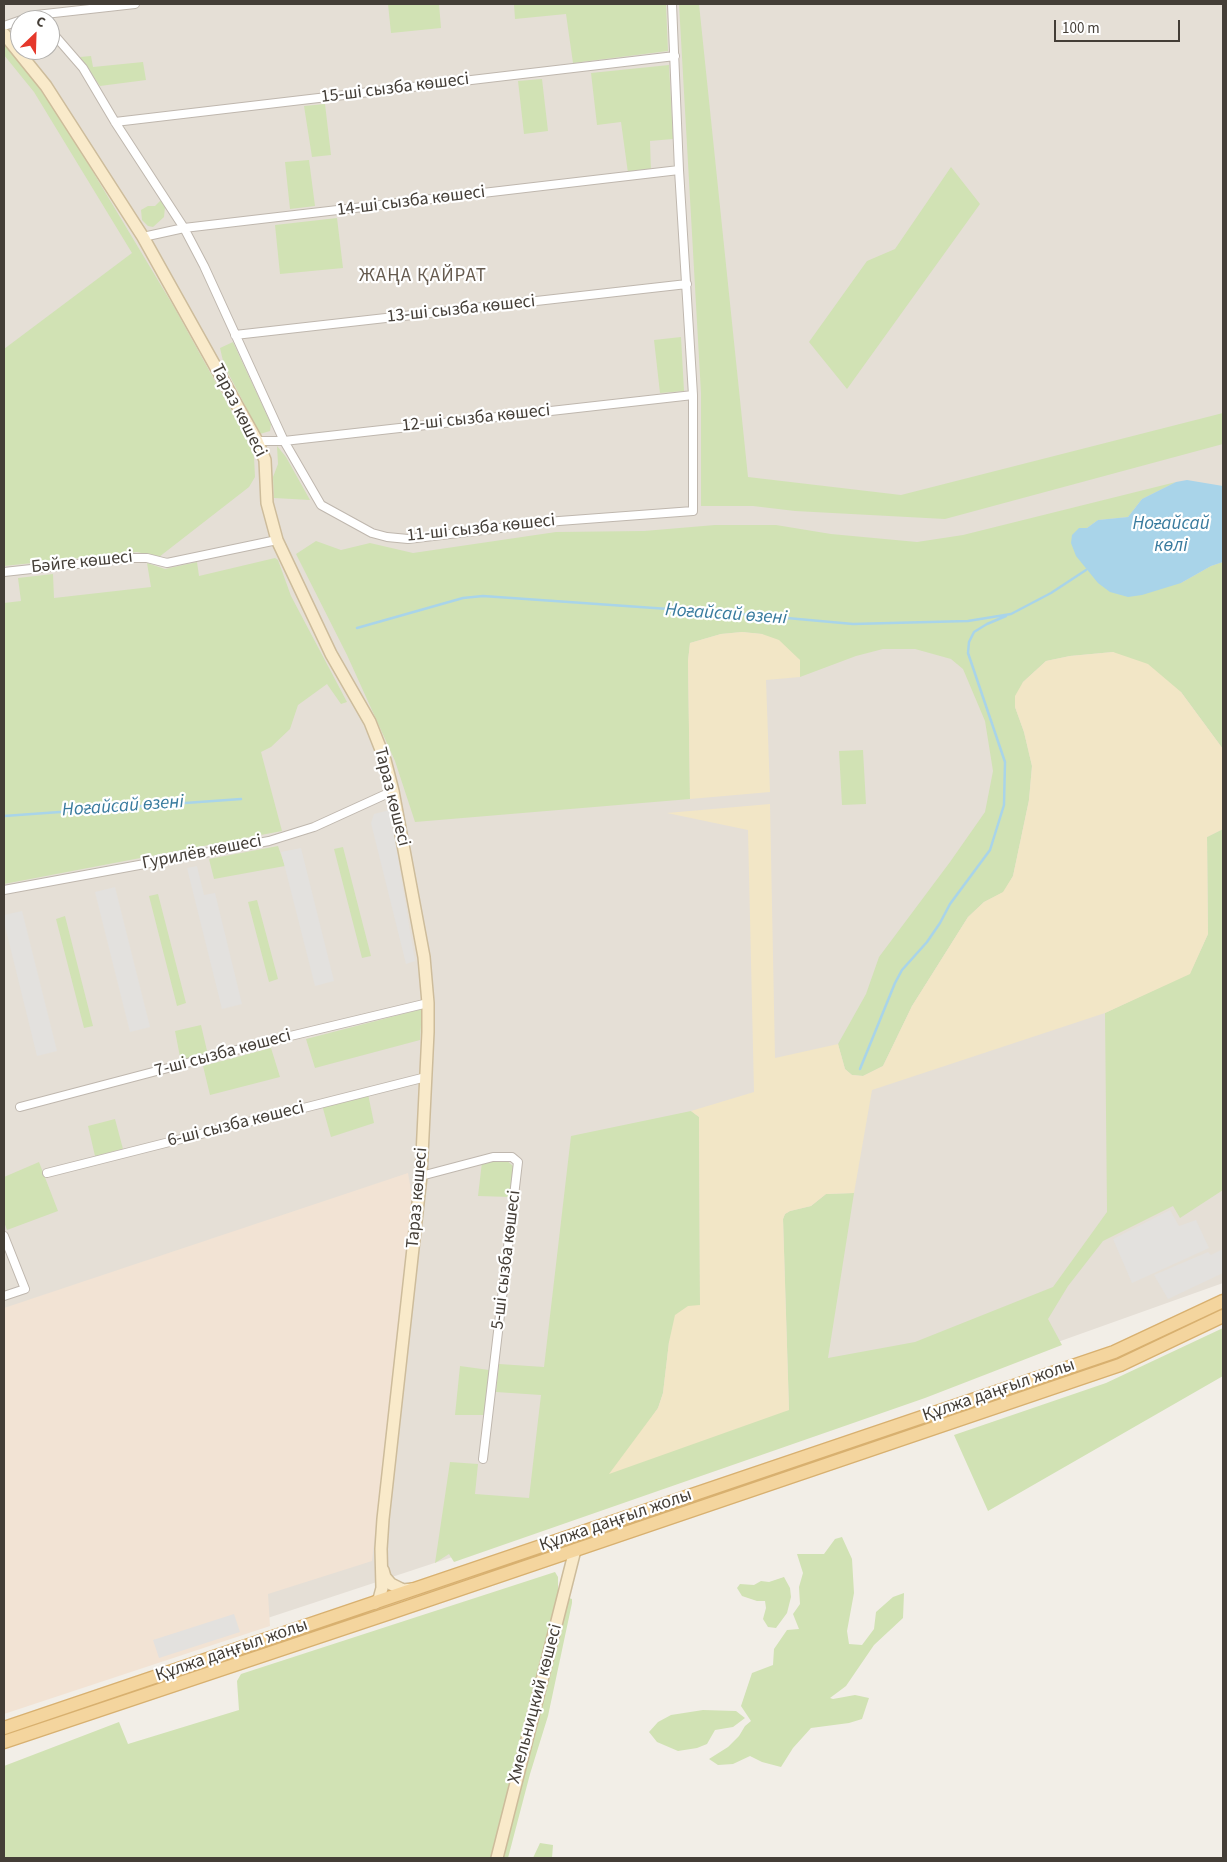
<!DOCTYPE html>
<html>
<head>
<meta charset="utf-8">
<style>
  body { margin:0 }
  #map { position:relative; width:1227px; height:1862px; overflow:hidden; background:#f2eee7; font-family:"Source Sans 3",sans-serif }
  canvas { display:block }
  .frame { position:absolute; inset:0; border:5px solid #443e37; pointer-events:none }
  .north { position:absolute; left:10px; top:10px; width:50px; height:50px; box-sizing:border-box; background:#fff; border:1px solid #b4b2af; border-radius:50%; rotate:24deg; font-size:14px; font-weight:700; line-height:20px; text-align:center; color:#443e37 }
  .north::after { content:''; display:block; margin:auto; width:18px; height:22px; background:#e5382b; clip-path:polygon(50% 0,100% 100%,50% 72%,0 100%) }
  .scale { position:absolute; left:1054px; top:20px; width:126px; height:22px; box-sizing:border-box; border:2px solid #443e37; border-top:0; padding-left:6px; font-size:15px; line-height:18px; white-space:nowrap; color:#443e37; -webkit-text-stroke:4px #fff; paint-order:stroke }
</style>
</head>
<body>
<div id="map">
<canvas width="1227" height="1862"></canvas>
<div class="frame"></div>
<div class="north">С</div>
<div class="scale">100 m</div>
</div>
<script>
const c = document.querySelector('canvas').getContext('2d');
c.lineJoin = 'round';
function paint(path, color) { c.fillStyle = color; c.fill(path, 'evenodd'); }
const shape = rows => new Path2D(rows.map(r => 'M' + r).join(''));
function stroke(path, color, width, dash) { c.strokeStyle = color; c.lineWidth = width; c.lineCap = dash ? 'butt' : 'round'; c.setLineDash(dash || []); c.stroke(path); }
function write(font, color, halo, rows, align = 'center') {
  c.font = font + ' "Source Sans 3",sans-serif'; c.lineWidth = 4.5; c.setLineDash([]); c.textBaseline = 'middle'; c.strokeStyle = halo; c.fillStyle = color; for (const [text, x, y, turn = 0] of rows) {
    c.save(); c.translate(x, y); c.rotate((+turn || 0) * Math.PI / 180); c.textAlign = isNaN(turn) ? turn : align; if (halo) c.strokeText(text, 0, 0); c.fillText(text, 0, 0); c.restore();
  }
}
const residential = shape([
  [4,4,1223,4,1223,1283,495,1543,4,1705],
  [20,20,50,20,50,50,20,50]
]);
const commercial = shape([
  [408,1173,413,1201,372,1561,268,1594,270,1626,4,1714,4,1308]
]);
const green = shape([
  [388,4,439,4,441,28,391,33],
  [514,4,666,4,668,51,573,63,566,14,515,19],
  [679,4,699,4,748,477,901,495,1223,413,1223,444,945,519,795,511,753,506,701,506,701,393],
  [4,44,24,66,66,127,174,307,247,439,254,457,255,477,249,487,159,557,137,552,4,566,4,349,132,253,34,92,4,55],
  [91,56,93,67,143,62,146,80,100,86,80,57],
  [669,65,673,139,650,141,651,171,628,173,621,122,597,125,591,73],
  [542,79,548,131,524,134,518,81],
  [325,104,331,155,312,157,304,106],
  [309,160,315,206,290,209,285,162],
  [951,167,980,204,847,389,809,342,867,261,895,249],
  [161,200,165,207,164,217,153,227,148,226,142,220,141,210,148,206,155,206],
  [337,218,343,268,280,274,275,225],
  [681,337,684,391,660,393,654,340],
  [233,342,271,424,270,431,260,434,224,365,220,348],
  [277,446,286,457,310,500,274,498,273,477,278,464],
  [1176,482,1142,499,1128,517,1098,520,1087,528,1181,583,1211,566,1223,562,1223,749,1181,692,1113,652,1070,656,1046,661,1023,682,1015,707,1024,732,1032,766,1029,800,1013,876,1004,892,984,902,968,917,912,1006,883,1066,863,1076,852,1075,845,1069,838,1044,866,994,879,957,950,862,985,812,993,771,985,721,963,669,951,659,915,649,883,649,856,656,800,677,800,660,762,634,742,632,721,634,690,643,688,661,690,799,415,822,395,761,347,655,296,554,316,541,341,550,370,543,413,553,556,532,644,531,715,525,776,525,831,534,917,542,963,535],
  [275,558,278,560,291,596,347,702,341,704,327,684,298,705,290,729,271,747,261,752,282,831,4,884,4,603,21,601,18,578,53,574,54,598,151,587,147,563,165,569,197,562,199,576],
  [863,750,866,804,842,805,839,751],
  [1223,829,1223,1190,1180,1218,1173,1206,1103,1241,1068,1286,1048,1319,1062,1345,925,1398,454,1562,449,1554,435,1563,450,1462,478,1464,475,1494,529,1498,541,1395,496,1392,499,1364,544,1367,571,1136,691,1111,699,1117,700,1306,669,1342,663,1393,658,1408,643,1430,789,1410,783,1219,785,1214,790,1211,811,1206,826,1194,854,1193,828,1358,915,1342,1053,1287,1107,1212,1105,1013,1190,973,1208,934,1207,837],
  [278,846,285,866,214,879,209,859],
  [343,847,371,956,362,958,334,849],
  [158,894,186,1003,177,1006,149,896],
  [257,900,278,979,269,982,248,902],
  [65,916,93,1026,84,1028,56,919],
  [422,1009,420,1040,315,1068,306,1039],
  [201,1025,208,1055,181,1062,175,1031],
  [271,1048,280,1077,210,1095,203,1066],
  [368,1094,374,1123,331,1137,322,1105],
  [115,1119,123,1149,95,1156,88,1126],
  [495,1160,506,1160,513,1166,510,1197,478,1196,482,1162],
  [39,1162,58,1211,7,1230,4,1222,4,1177],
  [1223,1328,1223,1376,988,1511,954,1435,1106,1383],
  [460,1366,489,1370,484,1415,455,1415],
  [842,1537,852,1559,854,1593,847,1631,849,1644,862,1645,874,1629,876,1612,893,1597,904,1593,903,1618,874,1645,846,1686,830,1698,833,1699,855,1695,869,1698,862,1719,849,1723,811,1728,793,1748,781,1767,762,1762,750,1756,733,1764,718,1765,709,1759,728,1747,739,1736,745,1726,751,1721,741,1706,752,1673,773,1665,774,1649,787,1630,799,1629,793,1614,800,1604,799,1587,803,1573,797,1554,824,1554,835,1539],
  [555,1572,558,1577,558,1594,572,1599,572,1603,548,1716,530,1774,508,1858,4,1858,4,1766,119,1722,128,1744,239,1710,237,1681,241,1674],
  [784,1577,790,1588,791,1597,787,1613,776,1628,768,1627,763,1619,766,1608,765,1601,757,1601,742,1596,737,1588,740,1584,754,1585,761,1581,769,1582],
  [703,1710,736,1711,745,1718,733,1727,715,1730,707,1744,697,1748,678,1751,657,1742,649,1732,658,1722,671,1715],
  [540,1843,553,1845,552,1858,533,1858]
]);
const sand = shape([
  [742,632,762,634,779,640,800,660,800,677,766,680,770,792,690,799,688,661,690,643,721,634],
  [1113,652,1148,664,1181,692,1223,749,1223,829,1207,837,1208,934,1190,974,1105,1013,872,1090,854,1193,826,1194,811,1206,790,1211,785,1214,783,1219,789,1410,609,1474,658,1408,663,1393,669,1342,675,1315,688,1306,700,1305,699,1117,691,1111,754,1092,748,830,667,813,770,804,775,1058,838,1044,845,1069,852,1075,863,1076,883,1066,912,1006,968,917,984,902,1003,892,1013,876,1029,800,1032,766,1024,732,1015,707,1015,696,1023,682,1046,661,1070,656]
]);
const parking = shape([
  [390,810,415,961,406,964,371,823,374,814],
  [301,848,334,981,315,986,281,852],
  [197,866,204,895,215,893,242,1004,222,1009,187,868],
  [115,887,150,1027,130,1032,95,892],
  [22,911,57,1051,37,1056,4,922,4,915],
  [1170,1210,1179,1226,1196,1220,1209,1248,1132,1283,1113,1239],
  [1223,1249,1223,1273,1168,1299,1154,1275,1208,1252,1211,1255],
  [234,1614,240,1632,159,1658,153,1640]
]);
const water = shape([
  [1187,480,1223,486,1223,562,1211,566,1181,583,1142,595,1128,597,1110,592,1098,583,1076,556,1071,543,1072,535,1079,528,1087,528,1098,520,1128,517,1142,499,1176,482]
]);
const stream = shape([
  [357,628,463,598,483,596,754,615,853,624,968,621,1011,614,1051,593,1086,570],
  [4,816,241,799],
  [860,1069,895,983,902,970,927,942,940,923,950,904,990,850,1004,805,1005,762,968,653,969,642,974,632,987,624,1006,616]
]);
const street = shape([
  [4,26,36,15,135,4],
  [50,30,83,68,115,122,184,228,204,266,284,441,321,505,372,533,387,537,408,539,559,521,693,511,693,395,679,170,672,4],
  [115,122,675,56],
  [143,237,184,228,679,170],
  [235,335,687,284],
  [257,441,284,441,693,395],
  [4,572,132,558,147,558,167,563,277,540],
  [4,890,269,841,314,827,393,791],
  [20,1107,282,1038,428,1003],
  [47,1173,426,1077],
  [421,1176,493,1157,512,1157,518,1162,483,1459],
  [4,1236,25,1289,4,1296]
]);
const secondary = shape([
  [4,34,46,86,143,237,257,441,265,460,267,503,277,540,331,654,370,722,385,760,393,791,424,957,428,1003,428,1032,421,1176,383,1519,381,1549,382,1588,379,1599,375,1603],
  [383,1570,385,1577,391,1584,403,1590,412,1589],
  [497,1858,575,1550]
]);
const primary = shape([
  [4,1728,1114,1352,1223,1301],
  [4,1742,390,1613,1120,1365,1223,1316]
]);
const streetNames = [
  ["15-ші сызба көшесі",395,89,-7],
  ["14-ші сызба көшесі",411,202,-7],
  ["13-ші сызба көшесі",461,310,-6],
  ["Тараз көшесі",238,411,63],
  ["12-ші сызба көшесі",476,419,-6],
  ["11-ші сызба көшесі",481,529,-6],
  ["Бәйге көшесі",82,563,-6],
  ["Тараз көшесі",391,797,76],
  ["Гурилёв көшесі",202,853,-11],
  ["7-ші сызба көшесі",223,1054,-15],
  ["6-ші сызба көшесі",236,1125,-14],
  ["Тараз көшесі",418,1198,-85],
  ["5-ші сызба көшесі",507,1260,-83],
  ["Құлжа даңғыл жолы",999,1391,-19],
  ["Құлжа даңғыл жолы",616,1521,-19],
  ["Құлжа даңғыл жолы",232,1651,-19],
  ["Хмельницкий көшесі",536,1704,-75]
];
const neighbourhoodNames = [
  ["ЖАҢА ҚАЙРАТ",423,277]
];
const waterNames = [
  ["Ноғайсай",1171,525],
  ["көлі",1171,547],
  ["Ноғайсай өзені",726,615,4],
  ["Ноғайсай өзені",123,807,-4]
];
paint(residential, '#e5dfd6');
paint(commercial, '#f2e3d4');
paint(green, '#d1e2b4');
paint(sand, '#f2e6c6');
paint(parking, '#e3e1de');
paint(water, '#a9d4e9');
stroke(stream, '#a9d4e9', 2.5);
stroke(street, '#bfb7ae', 10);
stroke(secondary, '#cdbc9b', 14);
stroke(primary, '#d8b06f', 15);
stroke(street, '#fff', 8);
stroke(secondary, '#f9eaca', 11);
stroke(primary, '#f4d59e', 12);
write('18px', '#443e37', '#fff', streetNames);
c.letterSpacing = '1px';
write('19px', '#665b4f', '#fff', neighbourhoodNames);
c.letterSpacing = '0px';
write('italic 19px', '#397b9e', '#fff', waterNames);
</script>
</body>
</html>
